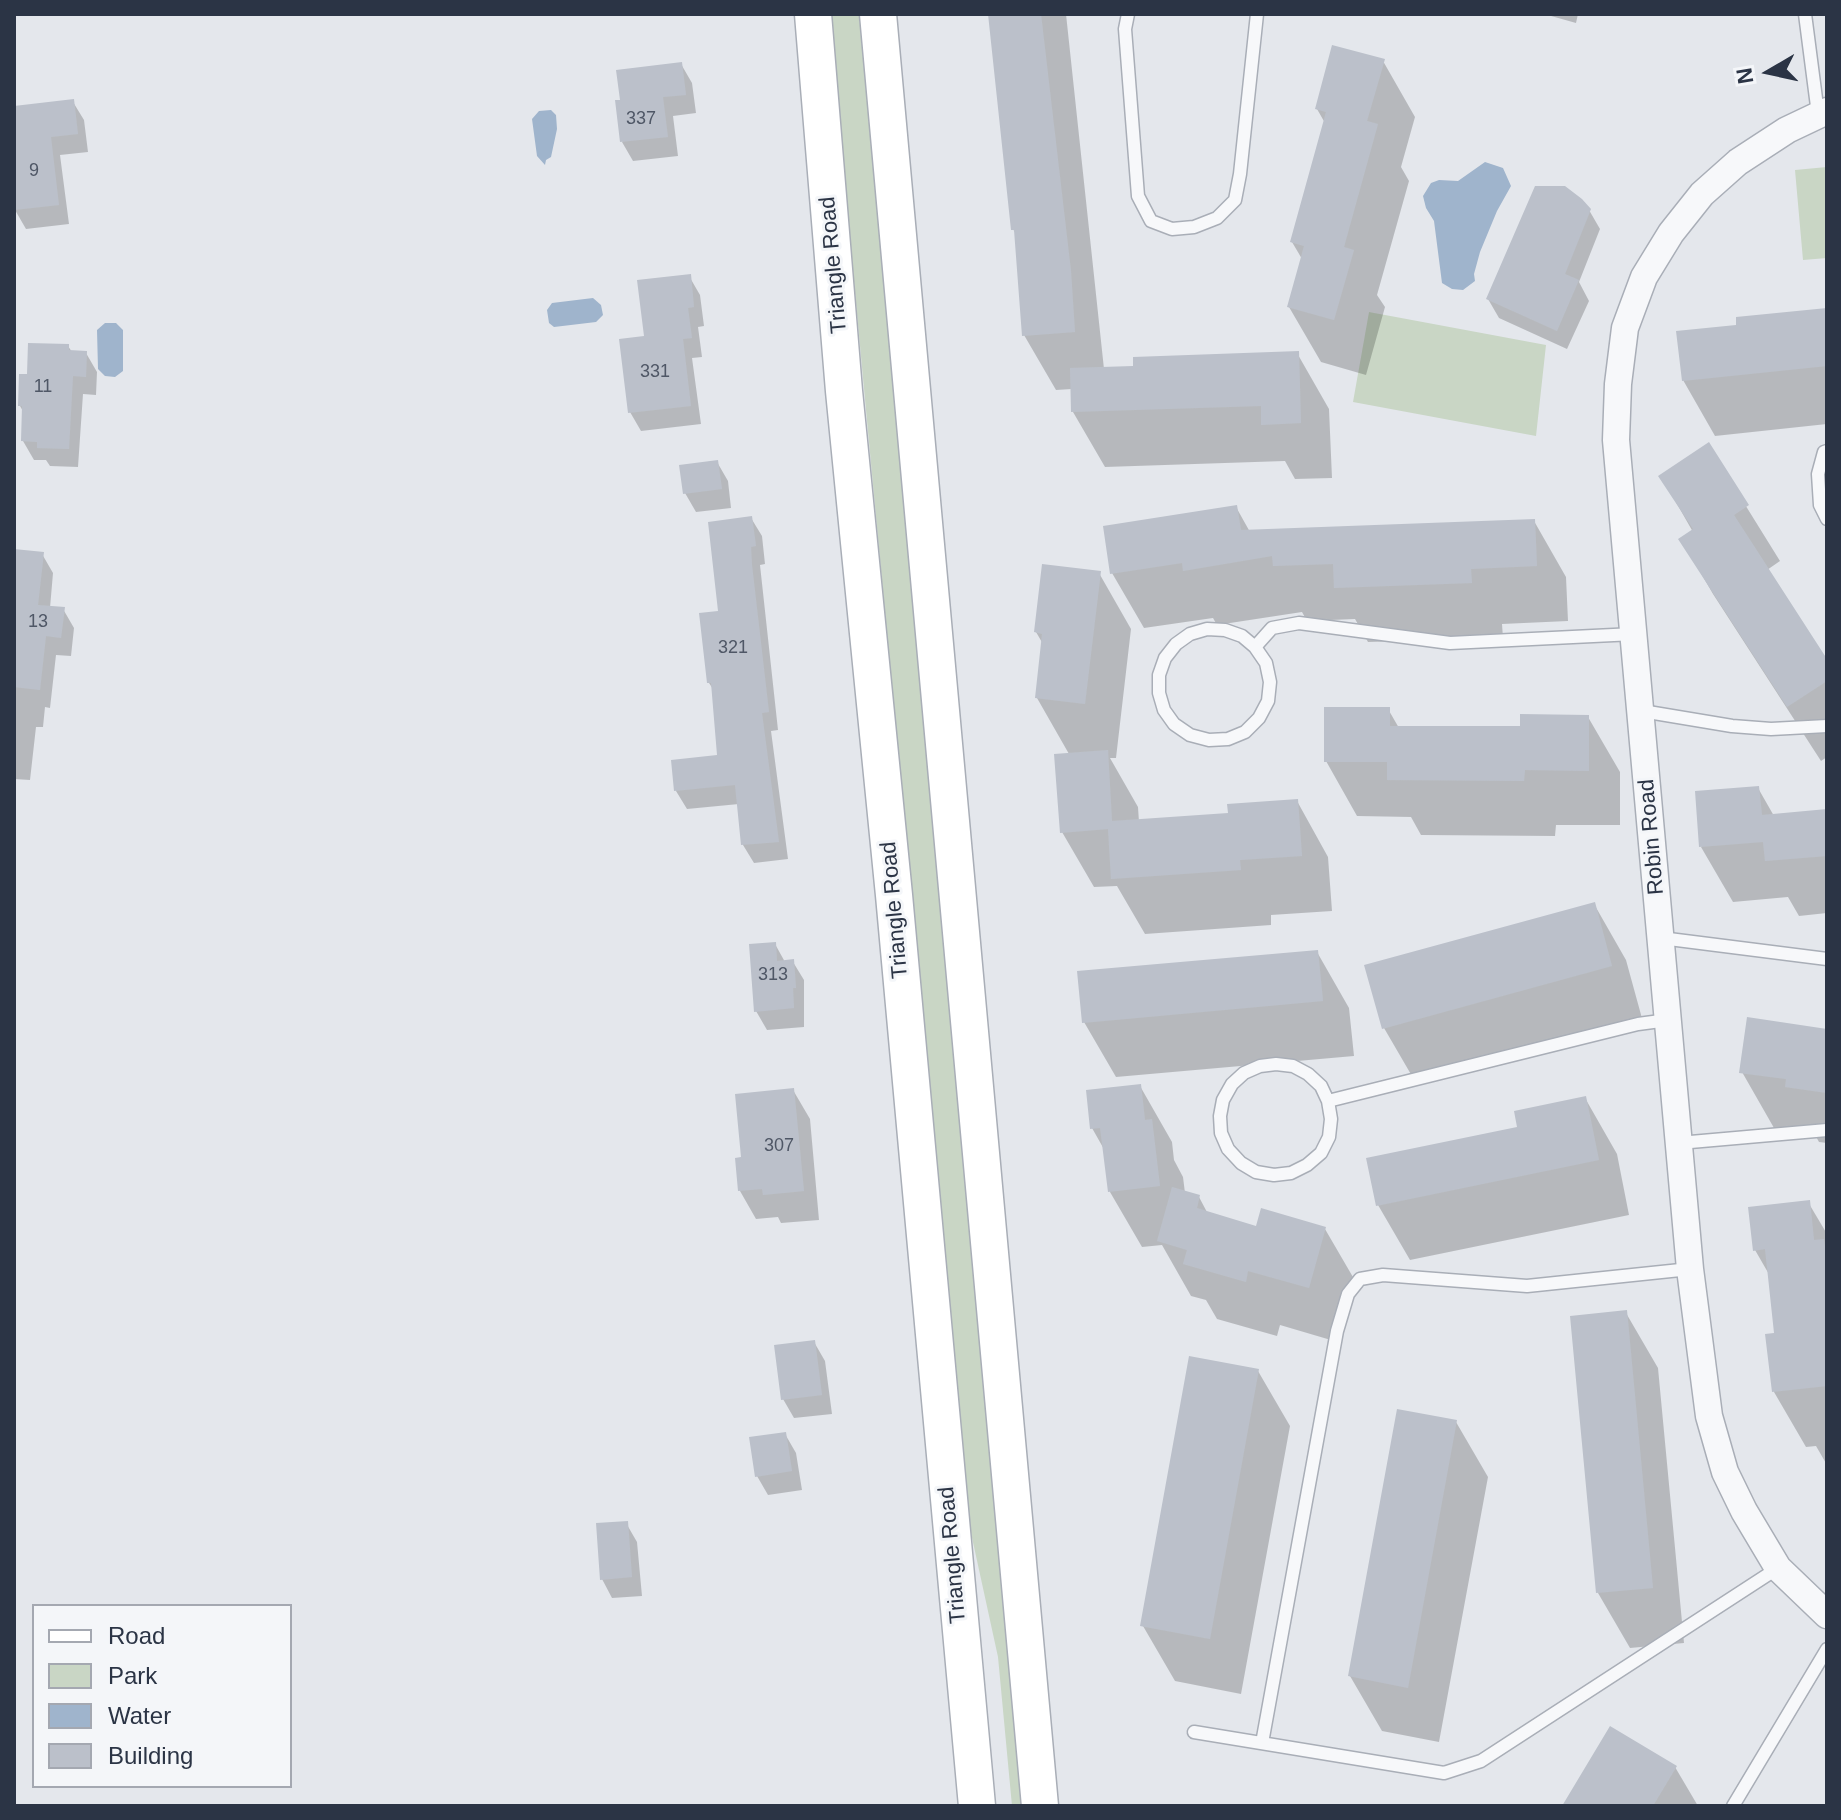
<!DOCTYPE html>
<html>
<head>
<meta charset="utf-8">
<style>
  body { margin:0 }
  #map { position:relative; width:1841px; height:1820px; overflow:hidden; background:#e4e7ec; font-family:Arial,sans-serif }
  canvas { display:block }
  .frame { position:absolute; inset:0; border:16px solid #2b3445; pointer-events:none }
  .legend { position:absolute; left:32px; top:1604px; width:260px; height:184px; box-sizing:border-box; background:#f4f6f9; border:2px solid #a4a8b1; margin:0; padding:10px 14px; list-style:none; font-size:24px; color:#2b3445 }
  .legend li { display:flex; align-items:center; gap:16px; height:40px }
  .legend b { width:40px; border:2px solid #a4a8b1 }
  .north { position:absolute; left:1729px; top:32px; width:80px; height:80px; -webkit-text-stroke:6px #f4f6f9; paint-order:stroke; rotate:261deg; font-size:22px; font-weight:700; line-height:32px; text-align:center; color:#2b3445 }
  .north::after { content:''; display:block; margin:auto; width:28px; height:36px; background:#2b3445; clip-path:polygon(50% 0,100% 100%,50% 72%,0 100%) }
</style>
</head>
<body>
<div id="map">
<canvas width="1841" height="1820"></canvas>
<div class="frame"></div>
<ul class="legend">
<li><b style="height:10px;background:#fff"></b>Road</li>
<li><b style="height:22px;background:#c9d6c5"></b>Park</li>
<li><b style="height:22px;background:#9fb4cc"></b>Water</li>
<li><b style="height:22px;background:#bbc0ca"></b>Building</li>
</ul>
<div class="north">N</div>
</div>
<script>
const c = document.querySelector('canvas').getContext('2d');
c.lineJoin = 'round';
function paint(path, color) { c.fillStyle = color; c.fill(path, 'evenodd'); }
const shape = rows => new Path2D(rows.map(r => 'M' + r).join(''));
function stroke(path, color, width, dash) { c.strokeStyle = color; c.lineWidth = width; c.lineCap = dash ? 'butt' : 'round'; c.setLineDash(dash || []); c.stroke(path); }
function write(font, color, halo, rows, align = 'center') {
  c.font = font + ' Arial,sans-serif'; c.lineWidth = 6; c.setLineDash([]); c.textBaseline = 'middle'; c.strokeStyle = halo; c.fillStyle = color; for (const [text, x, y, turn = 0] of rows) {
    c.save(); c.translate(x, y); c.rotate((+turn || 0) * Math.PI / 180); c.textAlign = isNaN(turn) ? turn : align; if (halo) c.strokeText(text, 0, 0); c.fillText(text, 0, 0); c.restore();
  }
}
const green = shape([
  [829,14,859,14,1022,1806,1012,1806,998,1657,971,1533],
  [1827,167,1827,258,1803,260,1795,170],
  [1369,312,1546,345,1536,436,1353,402]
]);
const water = shape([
  [551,110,556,115,557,129,551,157,546,160,545,165,537,156,532,119,539,111],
  [1485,162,1503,168,1511,186,1497,211,1480,252,1474,274,1475,281,1463,290,1452,289,1442,283,1434,221,1426,208,1423,196,1431,183,1439,180,1458,181],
  [593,298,601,305,603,315,596,322,554,327,549,323,547,310,552,303],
  [105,323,116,323,123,330,123,371,115,377,105,376,98,369,97,330]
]);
const shadow = shape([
  [990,14,1066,14,1104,369,1297,353,1329,409,1332,478,1295,479,1285,461,1105,467,1073,412,1072,389,1056,390,1024,335,1017,236,1013,229],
  [1544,14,1578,14,1576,23],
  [1383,61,1415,117,1401,167,1409,181,1377,295,1385,307,1366,375,1321,362,1289,307,1302,259,1292,242,1325,123,1317,109],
  [681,64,692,83,696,113,673,116,678,156,633,161,622,142],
  [73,102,84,120,88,152,60,155,69,224,26,229,15,210,14,109],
  [1589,210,1600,229,1579,282,1589,301,1567,349,1499,318,1488,299],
  [689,276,700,295,704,326,698,327,702,357,692,358,701,424,641,431,630,412,646,338],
  [1827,310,1827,424,1715,436,1683,380,1738,327],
  [68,346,72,352,86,353,97,372,96,395,83,394,78,467,50,466,46,460,34,460,23,441,24,413,20,406,28,376],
  [1708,445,1780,561,1767,570,1827,662,1827,757,1821,761,1713,594,1681,539,1693,532,1661,476],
  [717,462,728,481,731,508,696,512,685,493],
  [1236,507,1250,532,1534,521,1566,577,1568,621,1502,624,1503,638,1368,642,1355,619,1307,621,1302,612,1217,625,1213,618,1144,628,1112,573],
  [751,518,762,536,765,564,760,565,778,730,771,731,788,859,754,863,743,845,739,804,687,809,676,791,673,762,720,757,713,689,709,683,720,613],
  [14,551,42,554,53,573,50,608,63,609,74,628,71,656,56,655,50,708,45,707,43,727,36,727,30,780,14,779],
  [1099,573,1131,629,1116,758,1110,758,1138,807,1139,822,1230,815,1297,801,1328,857,1332,911,1271,915,1271,925,1145,934,1117,886,1094,887,1062,832,1069,754,1037,698,1043,644,1036,632],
  [1388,709,1399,728,1522,728,1588,717,1620,772,1620,825,1556,825,1555,836,1421,835,1411,817,1357,816,1326,761],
  [1758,788,1774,816,1827,811,1827,913,1799,916,1788,897,1733,902,1701,847],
  [1594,904,1626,960,1643,1022,1416,1083,1384,1028],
  [775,944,785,962,793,962,804,980,804,1027,767,1030,756,1011],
  [1317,952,1349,1008,1354,1056,1116,1077,1084,1022],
  [1827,1031,1827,1143,1819,1142,1814,1133,1774,1128,1742,1072],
  [1140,1086,1172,1142,1174,1160,1183,1177,1185,1193,1199,1197,1208,1214,1257,1228,1325,1229,1357,1284,1341,1343,1280,1325,1277,1336,1217,1319,1206,1300,1191,1296,1162,1245,1142,1247,1110,1192,1105,1151,1092,1128],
  [793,1090,810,1119,819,1220,781,1223,778,1217,756,1219,740,1191,743,1159],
  [1585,1098,1617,1154,1629,1215,1410,1260,1378,1205,1519,1128],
  [1808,1202,1827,1234,1827,1465,1816,1446,1806,1447,1774,1392,1776,1335,1770,1276,1755,1250],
  [1626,1313,1658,1368,1684,1643,1630,1648,1598,1593],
  [814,1342,825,1361,832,1414,794,1418,783,1399],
  [1258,1371,1290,1426,1241,1694,1175,1681,1143,1626],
  [1456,1422,1488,1477,1439,1742,1382,1731,1350,1676],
  [785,1434,796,1453,802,1490,768,1495,757,1476],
  [626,1523,637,1542,642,1596,612,1598,602,1579],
  [1675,1767,1698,1806,1564,1806]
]);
const building = shape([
  [988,14,1041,14,1071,271,1075,332,1022,336,1014,230,1011,230],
  [1332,45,1385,59,1367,121,1378,124,1344,247,1354,250,1334,320,1287,307,1304,246,1290,242,1326,112,1315,109],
  [682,62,686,95,663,97,668,137,620,142,615,100,620,100,616,70],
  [74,99,78,134,51,137,59,205,14,210,14,106],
  [1535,186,1565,186,1582,199,1591,209,1565,274,1579,280,1557,331,1486,299],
  [691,274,694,307,688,308,692,338,683,339,691,406,628,413,619,339,644,336,637,280],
  [1827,308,1827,366,1682,381,1676,331,1736,325,1736,317],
  [28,343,69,344,69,350,87,351,86,377,73,376,69,449,37,448,37,442,21,441,22,406,18,406,19,374,27,374],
  [1299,351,1301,423,1261,425,1261,406,1071,412,1070,368,1133,366,1133,357],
  [1709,442,1749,505,1734,515,1827,659,1827,681,1787,707,1678,539,1693,529,1658,476],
  [718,460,722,489,683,494,679,465],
  [1237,505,1241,530,1535,519,1537,566,1471,569,1472,583,1334,588,1333,564,1273,566,1272,556,1183,571,1182,563,1110,574,1103,526],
  [752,516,756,546,751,547,752,565,769,712,762,713,779,842,741,845,735,785,674,791,671,760,717,755,711,683,707,683,699,613,718,611,708,522],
  [14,549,44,552,38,605,65,607,61,638,46,636,40,690,14,687],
  [1042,564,1101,571,1085,704,1035,698,1042,634,1034,632],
  [1324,707,1390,707,1390,726,1520,726,1520,714,1589,715,1589,771,1525,770,1524,781,1387,780,1387,762,1324,762],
  [1108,750,1112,821,1228,813,1227,804,1298,799,1302,856,1240,860,1241,870,1111,879,1108,829,1060,833,1054,754],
  [1759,786,1762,815,1827,809,1827,856,1765,861,1763,842,1699,847,1695,791],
  [1595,902,1612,966,1382,1029,1364,965],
  [776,942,777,961,794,959,796,988,793,988,794,1008,754,1012,749,944],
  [1318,950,1323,1001,1082,1023,1077,971],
  [1747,1017,1827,1029,1827,1093,1785,1087,1786,1079,1739,1073],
  [1141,1084,1145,1120,1152,1119,1160,1186,1108,1192,1100,1128,1090,1129,1086,1090],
  [794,1088,804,1191,763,1195,762,1189,738,1191,735,1158,741,1157,735,1094],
  [1586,1096,1599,1160,1376,1206,1366,1158,1517,1127,1514,1111],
  [1172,1187,1200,1195,1197,1208,1256,1226,1261,1208,1326,1227,1309,1288,1248,1271,1246,1282,1183,1264,1187,1250,1157,1241],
  [1810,1200,1814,1240,1824,1239,1827,1262,1827,1386,1772,1392,1765,1334,1774,1333,1765,1249,1753,1251,1748,1207],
  [1627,1310,1653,1588,1596,1593,1570,1316],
  [815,1340,822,1395,781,1400,774,1345],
  [1189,1356,1259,1369,1210,1639,1140,1626],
  [1397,1409,1457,1420,1408,1688,1348,1676],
  [786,1432,792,1471,755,1477,749,1437],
  [628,1521,632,1577,600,1580,596,1523],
  [1610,1726,1677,1766,1653,1806,1562,1806]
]);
const lane = shape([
  [1128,14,1125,29,1138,196,1151,221,1172,229,1194,227,1217,218,1235,200,1240,174,1257,14],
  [1805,14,1818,114],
  [1827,451,1824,452,1818,474,1820,505,1827,519],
  [1255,647,1266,663,1270,682,1268,701,1259,718,1245,732,1228,739,1209,740,1190,735,1174,724,1164,710,1159,693,1159,675,1165,658,1176,644,1190,634,1207,629,1225,630,1242,636,1255,647,1272,628,1299,623,1450,643,1634,634],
  [1642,711,1732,726,1771,729,1827,726],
  [1661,938,1827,959],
  [1328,1101,1331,1119,1329,1137,1321,1153,1307,1165,1291,1173,1274,1175,1256,1172,1241,1163,1228,1149,1221,1133,1220,1116,1223,1100,1232,1084,1244,1073,1260,1066,1276,1064,1293,1066,1308,1074,1321,1086,1328,1101,1638,1024,1668,1020],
  [1679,1143,1827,1130],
  [1194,1732,1444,1773,1481,1761,1778,1568],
  [1262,1743,1337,1331,1348,1294,1360,1279,1383,1275,1527,1286,1690,1269],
  [1733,1806,1827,1649]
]);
const street = shape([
  [1827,111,1787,130,1738,162,1702,194,1671,233,1644,277,1625,328,1618,384,1616,440,1690,1269,1709,1416,1725,1472,1744,1511,1778,1568,1827,1615]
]);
const secondary = shape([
  [813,14,844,391,894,895,977,1806],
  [878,14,1040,1806]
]);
const numberNames = [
  ["337",641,119],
  ["9",34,171],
  ["331",655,372],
  ["11",43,387],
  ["13",38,622],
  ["321",733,648],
  ["313",773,975],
  ["307",779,1146]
];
const streetNames = [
  ["Triangle Road",834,265,-95],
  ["Robin Road",1652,837,-95],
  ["Triangle Road",895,910,-95],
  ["Triangle Road",953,1555,-95]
];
paint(green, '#c9d6c5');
paint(water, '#9fb4cc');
paint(shadow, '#0003');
paint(building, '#bbc0ca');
stroke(lane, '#a9aeb7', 15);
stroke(street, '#a9aeb7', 29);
stroke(secondary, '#a9aeb7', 39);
stroke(lane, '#f7f8fa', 12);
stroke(street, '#f7f8fa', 26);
stroke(secondary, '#fff', 36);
write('18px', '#4f5766', null, numberNames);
write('22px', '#2b3445', '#f4f6f9', streetNames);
</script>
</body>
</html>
